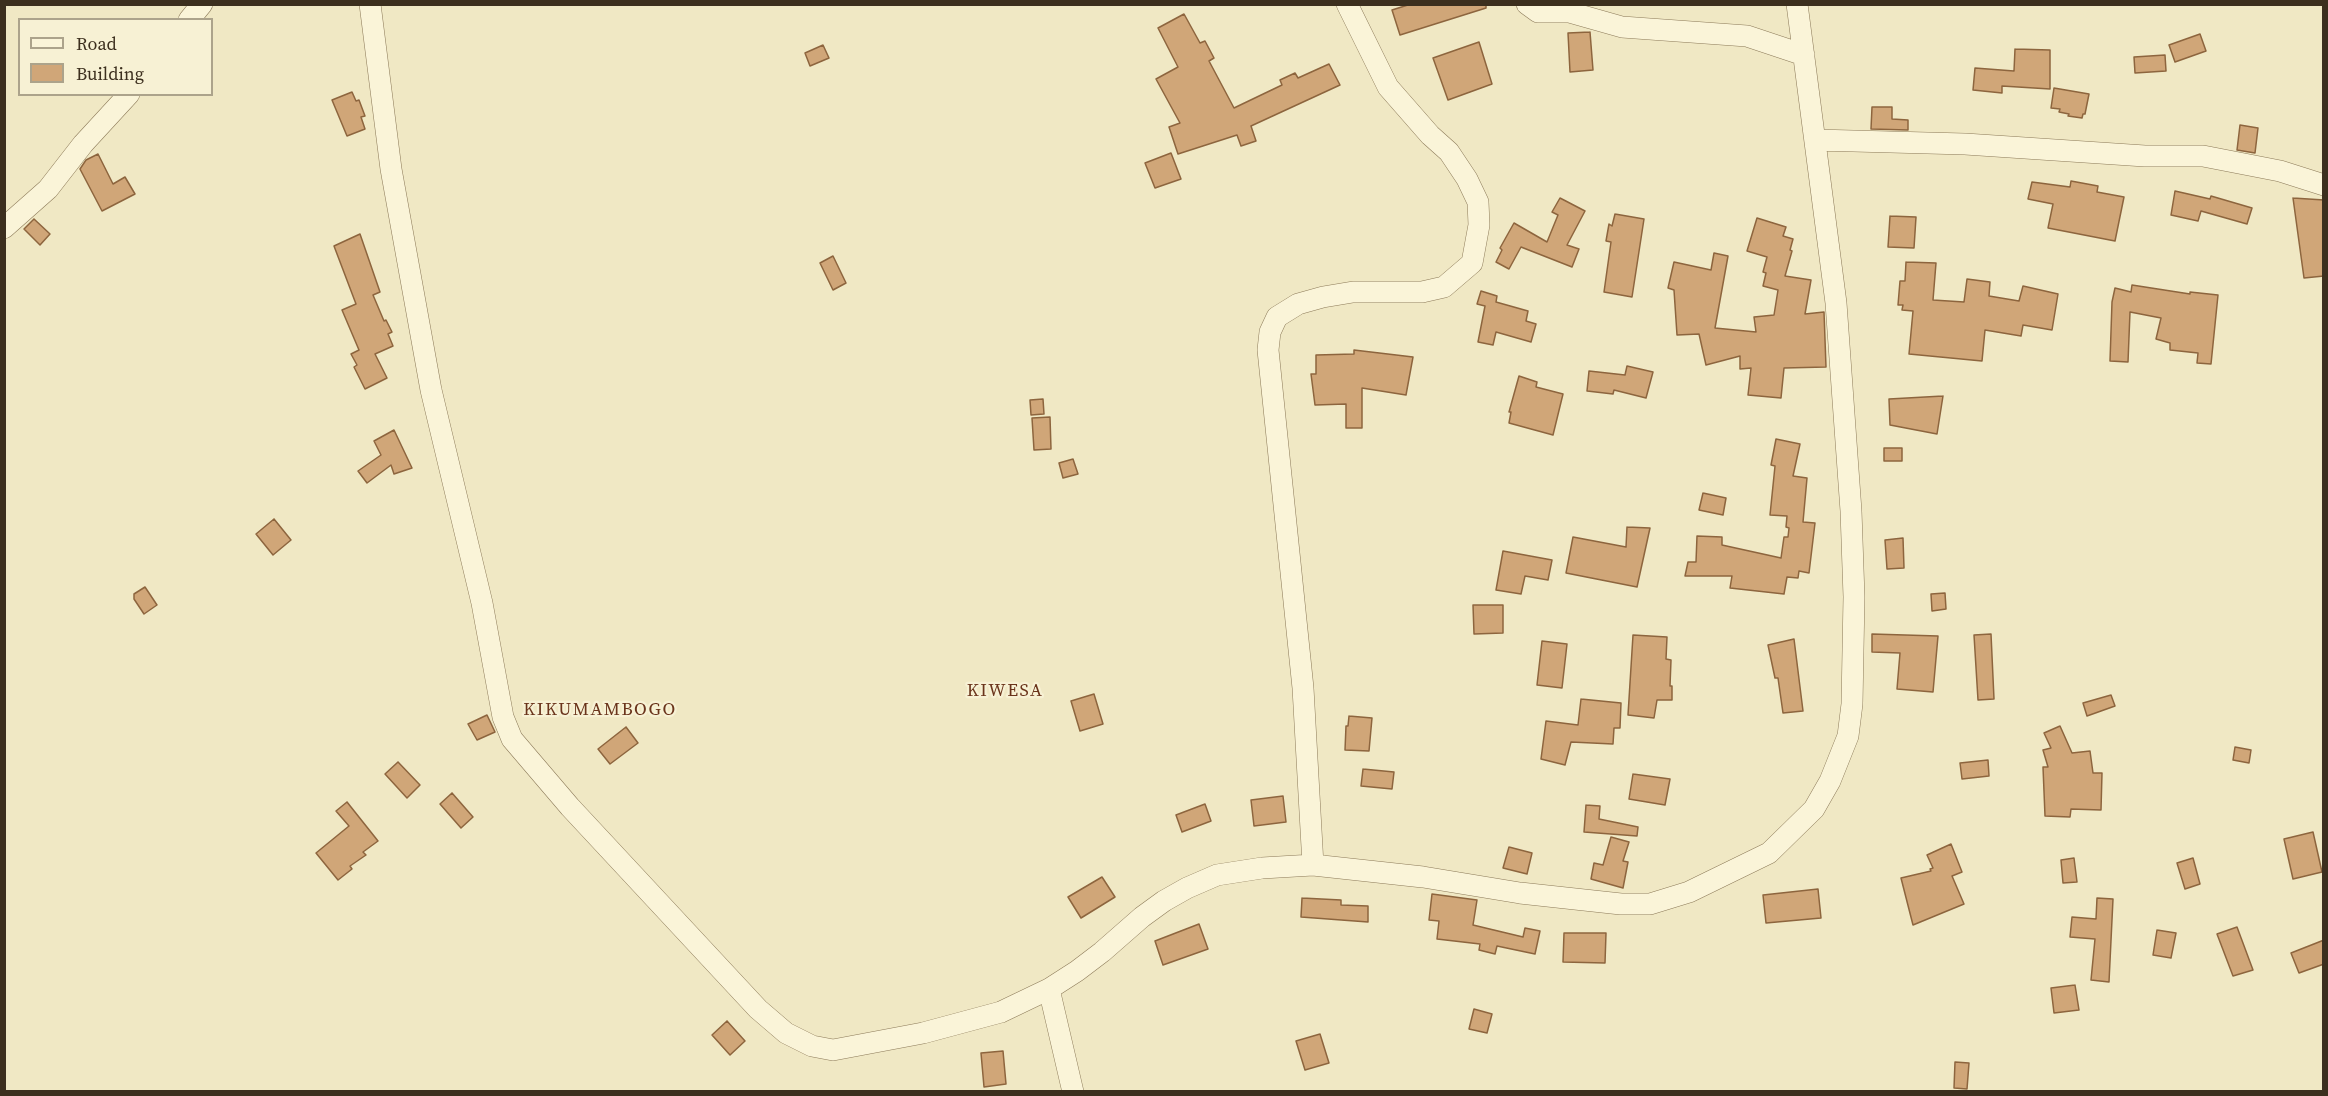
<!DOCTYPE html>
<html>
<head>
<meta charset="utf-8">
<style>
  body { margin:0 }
  #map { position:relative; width:2328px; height:1096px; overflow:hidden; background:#f0e8c4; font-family:"Source Serif 4",serif }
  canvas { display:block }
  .frame { position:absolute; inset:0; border:6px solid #3c2f1e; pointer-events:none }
  .legend { position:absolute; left:18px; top:18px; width:195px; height:78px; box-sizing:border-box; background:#f7f1d4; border:2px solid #aca38b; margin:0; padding:8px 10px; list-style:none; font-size:18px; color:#3c2f1e }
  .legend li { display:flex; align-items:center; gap:12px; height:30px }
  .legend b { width:30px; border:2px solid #aca38b }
</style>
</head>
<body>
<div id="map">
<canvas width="2328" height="1096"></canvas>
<div class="frame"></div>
<ul class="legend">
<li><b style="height:8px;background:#faf4d8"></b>Road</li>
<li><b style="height:16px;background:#d0a678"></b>Building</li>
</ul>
</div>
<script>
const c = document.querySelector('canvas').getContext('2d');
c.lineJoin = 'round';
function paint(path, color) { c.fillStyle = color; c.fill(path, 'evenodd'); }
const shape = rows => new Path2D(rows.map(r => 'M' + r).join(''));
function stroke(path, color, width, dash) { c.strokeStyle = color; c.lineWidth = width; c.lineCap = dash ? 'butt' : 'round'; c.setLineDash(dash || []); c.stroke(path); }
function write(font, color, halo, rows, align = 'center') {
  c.font = font + ' "Source Serif 4",serif'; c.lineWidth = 4.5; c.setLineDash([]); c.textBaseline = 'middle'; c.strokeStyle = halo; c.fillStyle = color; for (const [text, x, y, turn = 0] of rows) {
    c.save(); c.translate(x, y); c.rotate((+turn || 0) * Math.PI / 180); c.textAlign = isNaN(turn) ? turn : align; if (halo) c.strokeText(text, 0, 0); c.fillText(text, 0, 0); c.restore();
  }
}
const building = shape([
  [1411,4,1486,4,1486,8,1400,35,1392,10,1411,4],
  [1184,14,1200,43,1205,41,1214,58,1209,61,1234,108,1282,85,1280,80,1295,73,1298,78,1329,64,1340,85,1251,126,1256,141,1241,146,1237,135,1178,154,1169,127,1180,123,1156,79,1178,67,1158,28,1184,14],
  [1590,32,1593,70,1570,72,1568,33,1590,32],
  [2200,34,2206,51,2175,62,2169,45,2200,34],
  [1479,42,1492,84,1448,100,1433,58,1479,42],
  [823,45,829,58,810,66,805,53,823,45],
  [2015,49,2050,50,2050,89,2002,86,2002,93,1973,90,1975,68,2014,71,2015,49],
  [2165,55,2166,71,2135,73,2134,57,2165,55],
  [2054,88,2089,94,2085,114,2083,114,2082,118,2068,116,2069,114,2059,112,2060,109,2051,108,2054,88],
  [352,92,356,101,359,100,365,116,361,117,365,129,347,136,332,100,352,92],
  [1872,107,1892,107,1892,119,1908,120,1908,130,1871,129,1872,107],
  [2240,125,2258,128,2255,153,2237,150,2240,125],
  [1171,153,1181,179,1155,188,1145,163,1171,153],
  [98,154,113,184,125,177,135,194,102,211,80,169,86,160,98,154],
  [2071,181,2098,186,2097,192,2124,197,2115,241,2048,228,2053,204,2028,199,2032,182,2070,187,2071,181],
  [2175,191,2210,199,2211,196,2252,208,2247,224,2201,211,2198,221,2171,215,2175,191],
  [1560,198,1585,211,1567,245,1579,249,1572,267,1521,247,1509,269,1496,262,1502,250,1500,248,1514,223,1547,242,1558,215,1552,212,1560,198],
  [2293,198,2324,200,2324,276,2304,278,2293,198],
  [1615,214,1644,219,1632,297,1604,292,1611,242,1606,241,1609,224,1612,226,1615,214],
  [1890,216,1916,217,1914,248,1888,247,1890,216],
  [1757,218,1786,227,1783,236,1793,239,1790,250,1792,251,1785,276,1811,280,1805,314,1824,312,1826,367,1784,368,1781,398,1748,395,1751,368,1740,369,1740,356,1706,365,1699,334,1677,335,1674,290,1668,288,1674,262,1711,270,1714,253,1728,256,1715,328,1756,332,1754,317,1774,315,1778,290,1763,286,1766,273,1763,272,1767,257,1747,251,1757,218],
  [34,219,50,234,40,245,24,229,34,219],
  [360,234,380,292,373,295,384,321,386,320,392,332,388,334,393,346,375,354,387,378,365,389,354,367,357,365,351,354,359,350,342,310,356,304,334,246,360,234],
  [833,256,846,283,833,290,820,263,833,256],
  [1906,262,1936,263,1933,300,1964,302,1967,279,1990,282,1989,296,2019,301,2023,286,2058,294,2052,330,2023,325,2021,336,1985,330,1982,361,1909,354,1913,311,1902,310,1903,305,1898,305,1900,281,1905,281,1906,262],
  [2132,285,2190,294,2190,292,2218,295,2211,364,2197,363,2198,353,2170,350,2170,343,2156,339,2161,318,2130,312,2128,362,2110,361,2112,302,2115,288,2131,292,2132,285],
  [1481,291,1497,296,1496,302,1528,311,1526,321,1536,324,1531,342,1496,332,1493,345,1478,342,1485,306,1477,304,1481,291],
  [1354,350,1413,357,1406,395,1362,388,1362,428,1346,428,1346,404,1315,405,1311,374,1316,374,1316,355,1354,354,1354,350],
  [1627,366,1653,372,1646,398,1614,390,1613,394,1587,391,1589,371,1625,375,1627,366],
  [1519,376,1537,382,1536,387,1563,394,1553,435,1509,423,1511,412,1509,412,1519,376],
  [1943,396,1937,434,1890,425,1889,399,1943,396],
  [1043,399,1044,414,1031,415,1030,400,1043,399],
  [1050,417,1051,449,1034,450,1032,418,1050,417],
  [394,430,412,468,394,474,391,465,367,483,358,471,381,455,374,441,394,430],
  [1776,439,1800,444,1793,476,1807,478,1803,522,1815,523,1809,573,1799,571,1798,578,1787,577,1784,594,1730,588,1732,576,1685,576,1688,562,1696,562,1697,536,1722,537,1722,545,1781,558,1784,537,1788,537,1789,528,1786,527,1787,516,1770,515,1775,466,1771,465,1776,439],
  [1884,448,1902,448,1902,461,1884,461,1884,448],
  [1073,459,1078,474,1063,478,1059,463,1073,459],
  [1703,493,1726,498,1723,515,1699,510,1703,493],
  [274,519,291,540,273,555,256,534,274,519],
  [1627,527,1650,528,1637,587,1566,573,1573,537,1626,547,1627,527],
  [1903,538,1904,568,1887,569,1885,540,1903,538],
  [1503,551,1552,560,1548,580,1525,576,1521,594,1496,590,1503,551],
  [145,587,157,605,144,614,134,599,134,594,145,587],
  [1945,593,1946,609,1932,611,1931,594,1945,593],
  [1473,605,1503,605,1503,633,1474,634,1473,605],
  [1872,634,1938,636,1933,692,1897,689,1900,653,1872,652,1872,634],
  [1991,634,1994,699,1978,700,1974,635,1991,634],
  [1633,635,1667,637,1666,659,1671,660,1670,686,1672,686,1672,700,1657,700,1654,718,1628,715,1633,635],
  [1794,639,1803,711,1783,713,1778,678,1775,678,1768,645,1794,639],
  [1542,641,1567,644,1562,688,1537,685,1542,641],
  [1094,694,1103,724,1080,731,1071,701,1094,694],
  [2111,695,2115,706,2087,716,2083,703,2111,695],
  [1581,699,1621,703,1620,728,1614,728,1613,744,1571,742,1565,765,1541,759,1546,721,1578,725,1581,699],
  [487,715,495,732,477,740,468,724,487,715],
  [1349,716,1372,718,1369,751,1345,750,1346,726,1348,726,1349,716],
  [2060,726,2072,753,2090,751,2093,773,2102,773,2101,810,2071,809,2070,817,2045,816,2043,767,2048,767,2043,750,2051,748,2044,733,2060,726],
  [626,727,638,743,610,764,598,749,626,727],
  [2235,747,2251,750,2249,763,2233,760,2235,747],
  [1988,760,1989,776,1962,779,1960,763,1988,760],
  [398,762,420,785,407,798,385,774,398,762],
  [1363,769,1394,772,1392,789,1361,786,1363,769],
  [1633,774,1670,779,1665,805,1629,799,1633,774],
  [452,793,473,817,461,828,440,804,452,793],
  [1283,796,1286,822,1254,826,1251,800,1283,796],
  [347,802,378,841,363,852,366,855,350,866,352,869,338,880,316,853,349,826,336,811,347,802],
  [1205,804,1211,821,1182,832,1176,815,1205,804],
  [1586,805,1600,806,1599,819,1638,827,1637,836,1584,832,1586,805],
  [2313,832,2322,872,2293,879,2284,839,2313,832],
  [1611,837,1629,842,1623,861,1628,862,1623,888,1591,879,1594,863,1603,865,1611,837],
  [1951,844,1962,872,1952,876,1964,904,1913,925,1901,878,1931,871,1930,869,1933,868,1927,855,1951,844],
  [1509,847,1532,853,1527,874,1503,868,1509,847],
  [2074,858,2077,882,2063,883,2061,860,2074,858],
  [2193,858,2200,884,2185,889,2177,863,2193,858],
  [1102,877,1115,897,1081,918,1068,897,1102,877],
  [1818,889,1821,918,1766,923,1763,895,1818,889],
  [1432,894,1477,900,1473,925,1523,937,1525,928,1540,931,1535,954,1497,946,1495,954,1479,950,1480,944,1437,939,1439,921,1429,920,1432,894],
  [1302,898,1341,900,1341,905,1368,906,1368,922,1301,917,1302,898],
  [2097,898,2113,899,2109,982,2091,980,2095,939,2070,937,2072,917,2096,919,2097,898],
  [1199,924,1208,949,1163,965,1155,941,1199,924],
  [2237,927,2253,970,2233,976,2217,934,2237,927],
  [2157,930,2176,933,2171,958,2153,955,2157,930],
  [1564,933,1606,933,1605,963,1563,962,1564,933],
  [2324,940,2324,964,2299,973,2291,953,2324,940],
  [2075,985,2079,1010,2054,1013,2051,988,2075,985],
  [1474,1009,1492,1014,1487,1033,1469,1029,1474,1009],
  [727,1021,745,1041,730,1055,712,1035,727,1021],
  [1320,1034,1329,1063,1305,1070,1296,1041,1320,1034],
  [1003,1051,1006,1084,984,1087,981,1053,1003,1051],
  [1955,1062,1969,1063,1967,1089,1954,1088,1955,1062]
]);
const minor = shape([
  [370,4,391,169,431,390,482,603,503,717,512,739,570,807,758,1009,786,1033,812,1046,833,1050,923,1033,1001,1012,1049,989,1077,971,1102,952,1142,917,1164,901,1187,888,1217,875,1262,868,1313,865,1423,877,1520,893,1621,904,1650,904,1689,892,1769,853,1814,809,1830,781,1848,736,1852,704,1854,597,1851,511,1836,303,1797,4],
  [1527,4,1538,12,1569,12,1622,27,1747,36,1804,55],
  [189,20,202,4],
  [1816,140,1965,144,2145,156,2203,156,2280,171,2324,185],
  [4,228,48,189,83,144,129,94],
  [1313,865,1303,688,1268,350,1270,332,1277,317,1298,304,1323,297,1353,292,1422,292,1444,287,1472,263,1479,225,1478,202,1467,179,1449,152,1430,135,1388,87,1347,4],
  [1049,989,1073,1092]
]);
const quarterNames = [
  ["KIWESA",1005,691],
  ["KIKUMAMBOGO",600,710]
];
paint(building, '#d0a678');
stroke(building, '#8d653e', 1.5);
stroke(minor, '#8c7a59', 22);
stroke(minor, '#faf4d8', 21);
c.letterSpacing = '1.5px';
write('18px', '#6a341b', '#f7f1d4', quarterNames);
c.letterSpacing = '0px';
</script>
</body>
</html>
